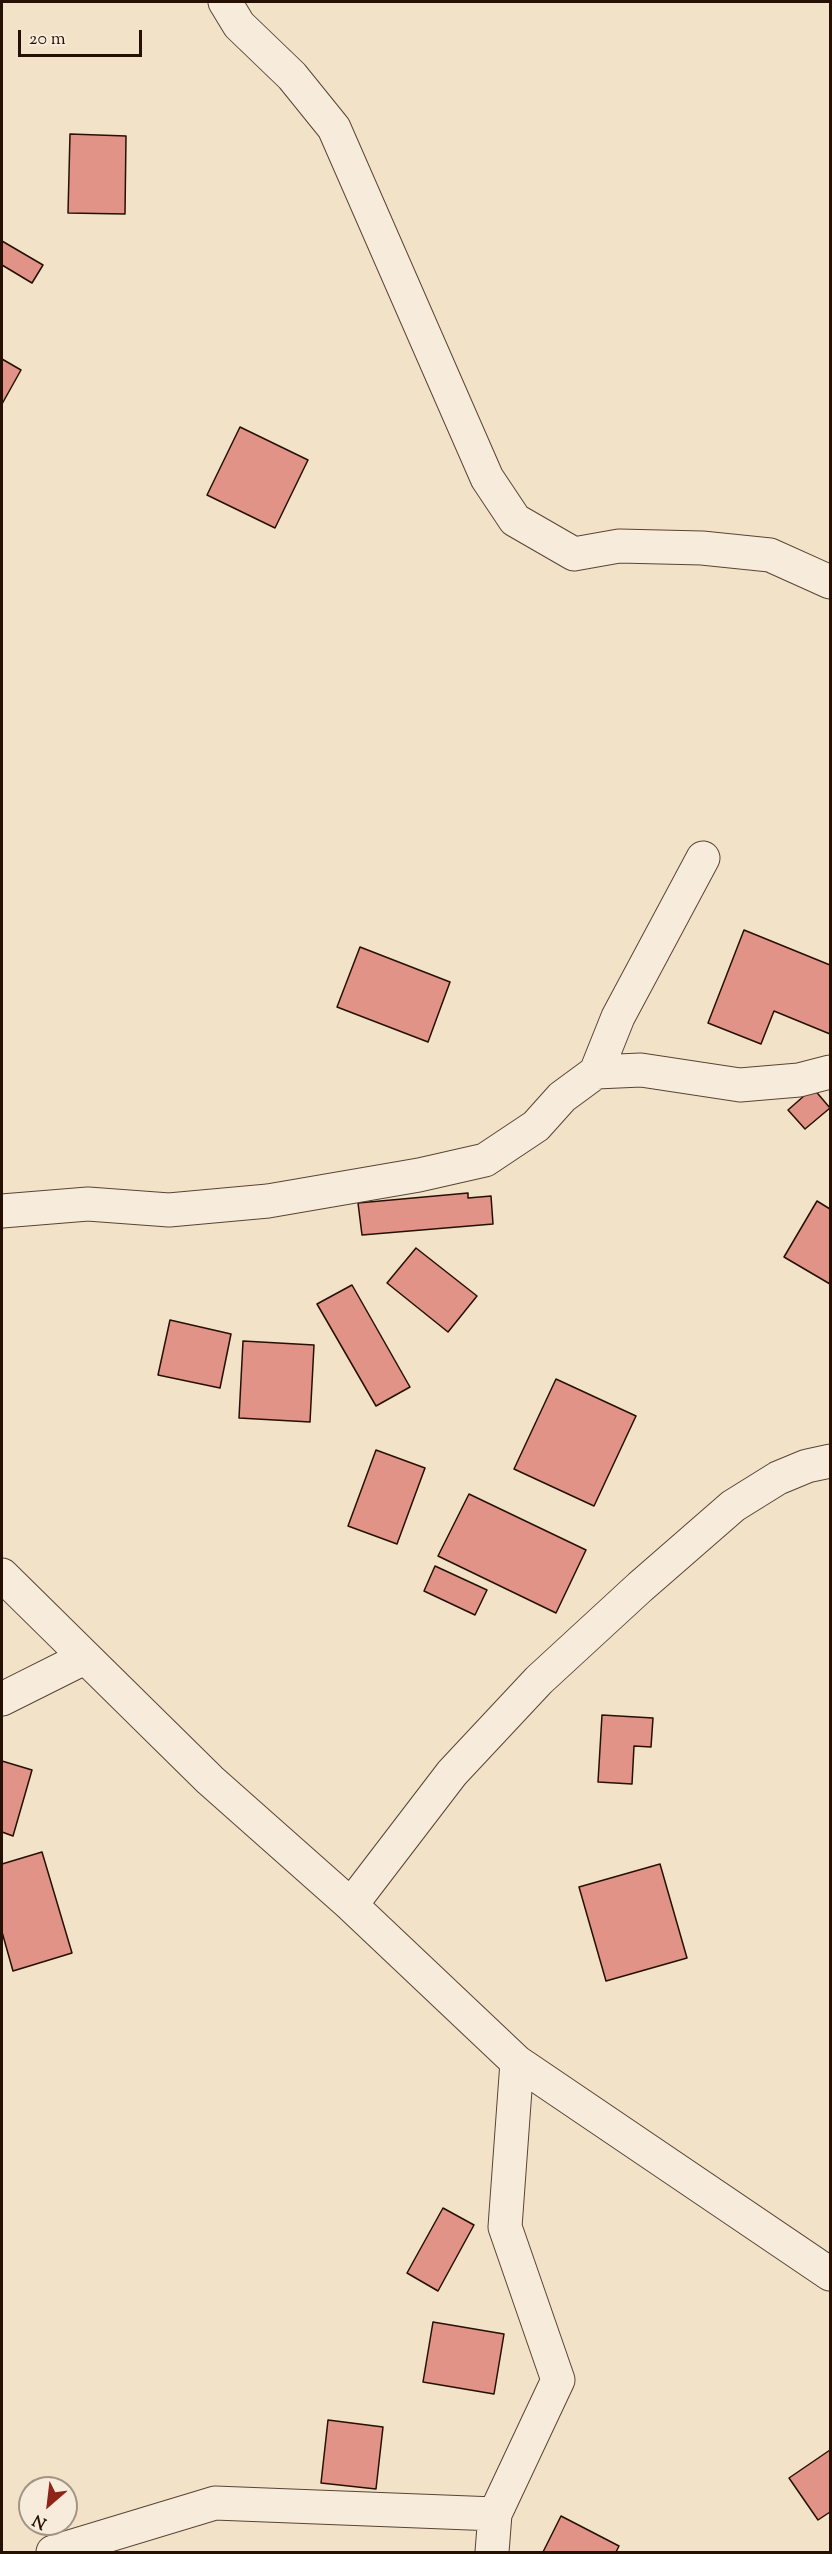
<!DOCTYPE html>
<html>
<head>
<meta charset="utf-8">
<style>
  body { margin:0 }
  #map { position:relative; width:832px; height:2554px; overflow:hidden; background:#f2e2c8; font-family:"Sorts Mill Goudy",serif }
  canvas { display:block }
  .frame { position:absolute; inset:0; border:3px solid #251003; pointer-events:none }
  .north { position:absolute; left:18px; top:2476px; width:60px; height:60px; box-sizing:border-box; background:#f7ecdb; border:2px solid #a39485; border-radius:50%; rotate:208deg; font-size:16px; font-weight:700; line-height:24px; text-align:center; color:#251003 }
  .north::after { content:''; display:block; margin:auto; width:21px; height:27px; background:#8f2418; clip-path:polygon(50% 0,100% 100%,50% 72%,0 100%) }
  .scale { position:absolute; left:18px; top:30px; width:124px; height:27px; box-sizing:border-box; border:3px solid #251003; border-top:0; padding-left:8px; font-size:18px; line-height:21px; white-space:nowrap; color:#251003; -webkit-text-stroke:4px #f7ecdb; paint-order:stroke }
</style>
</head>
<body>
<div id="map">
<canvas width="832" height="2554"></canvas>
<div class="frame"></div>
<div class="north">N</div>
<div class="scale">20 m</div>
</div>
<script>
const c = document.querySelector('canvas').getContext('2d');
c.lineJoin = 'round';
function paint(path, color) { c.fillStyle = color; c.fill(path, 'evenodd'); }
const shape = rows => new Path2D(rows.map(r => 'M' + r).join(''));
function stroke(path, color, width, dash) { c.strokeStyle = color; c.lineWidth = width; c.lineCap = dash ? 'butt' : 'round'; c.setLineDash(dash || []); c.stroke(path); }
const building = shape([
  [70,134,126,136,125,214,68,213,70,134],
  [2,241,43,265,32,283,2,265,2,241],
  [2,359,21,370,2,404,2,359],
  [240,427,308,460,275,528,207,495,240,427],
  [744,930,830,965,830,1034,774,1011,761,1044,708,1023,744,930],
  [360,947,450,982,428,1042,337,1007,360,947],
  [813,1088,830,1108,805,1129,788,1110,813,1088],
  [468,1193,468,1198,491,1196,493,1224,362,1235,358,1203,468,1193],
  [817,1201,830,1209,830,1284,784,1257,817,1201],
  [416,1248,477,1296,448,1332,387,1283,416,1248],
  [352,1285,410,1387,376,1406,317,1304,352,1285],
  [170,1320,231,1334,220,1388,158,1375,170,1320],
  [243,1341,314,1345,310,1422,239,1418,243,1341],
  [556,1379,636,1416,594,1506,514,1469,556,1379],
  [376,1450,425,1468,397,1544,348,1526,376,1450],
  [469,1494,586,1550,556,1613,438,1556,469,1494],
  [435,1566,487,1590,475,1615,424,1591,435,1566],
  [602,1715,653,1718,651,1747,634,1746,632,1784,598,1782,602,1715],
  [2,1761,32,1770,13,1836,2,1832,2,1761],
  [42,1852,72,1953,13,1971,2,1932,2,1864,42,1852],
  [660,1864,687,1958,606,1981,579,1887,660,1864],
  [443,2208,474,2225,438,2291,407,2273,443,2208],
  [433,2322,504,2334,494,2394,423,2382,433,2322],
  [328,2420,383,2427,376,2489,321,2483,328,2420],
  [830,2450,830,2512,818,2520,789,2478,830,2450],
  [561,2516,619,2546,616,2552,543,2552,561,2516]
]);
const minor = shape([
  [225,2,239,25,292,76,334,128,487,478,515,520,574,554,619,546,702,548,770,555,830,582],
  [596,1072,618,1017,703,858],
  [2,1211,88,1204,169,1210,268,1201,419,1175,485,1160,536,1126,562,1097,596,1072,641,1070,740,1085,799,1080,830,1072],
  [2,1575,210,1780,351,1905,517,2062,830,2274],
  [2,1699,84,1658],
  [351,1905,452,1773,539,1680,640,1587,733,1506,778,1478,807,1466,830,1461],
  [53,2552,215,2503,495,2514],
  [492,2552,495,2514,558,2380,505,2227,517,2062]
]);
paint(building, '#e19388');
stroke(building, '#251003', 1.5);
stroke(minor, '#584434', 35);
stroke(minor, '#f7ecdb', 33);
</script>
</body>
</html>
